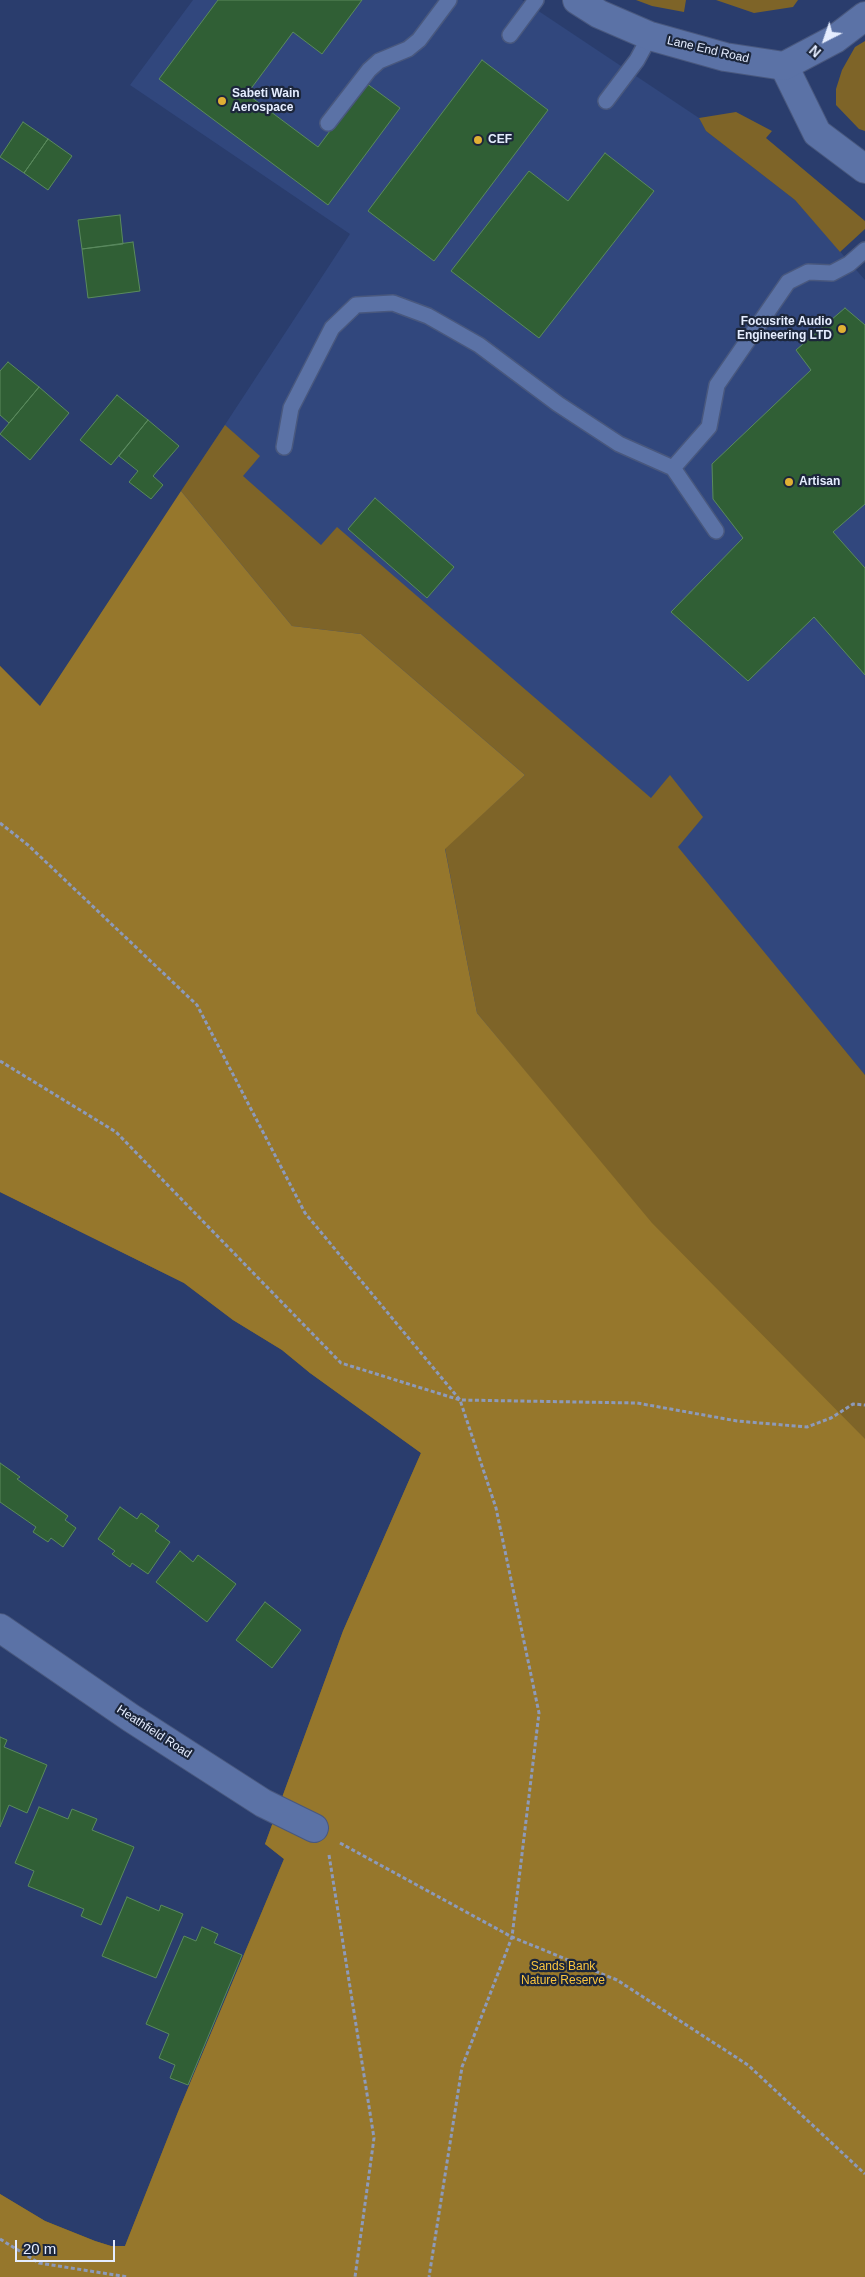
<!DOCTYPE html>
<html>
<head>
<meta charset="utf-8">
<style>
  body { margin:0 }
  #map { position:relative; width:865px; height:2277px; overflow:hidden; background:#2a3d6d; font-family:Helvetica,sans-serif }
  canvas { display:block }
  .north { position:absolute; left:800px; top:15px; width:50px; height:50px; -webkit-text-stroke:4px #1c263b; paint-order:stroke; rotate:221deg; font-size:14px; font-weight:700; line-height:20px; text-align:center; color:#e5edff }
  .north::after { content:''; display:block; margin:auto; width:18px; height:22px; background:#e5edff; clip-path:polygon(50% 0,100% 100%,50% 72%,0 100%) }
  .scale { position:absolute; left:15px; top:2240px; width:100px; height:22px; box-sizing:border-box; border:2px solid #e5edff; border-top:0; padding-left:6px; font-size:15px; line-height:18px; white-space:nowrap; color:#e5edff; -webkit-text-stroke:4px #1c263b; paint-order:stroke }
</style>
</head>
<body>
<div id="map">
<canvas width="865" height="2277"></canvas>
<div class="north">N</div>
<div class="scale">20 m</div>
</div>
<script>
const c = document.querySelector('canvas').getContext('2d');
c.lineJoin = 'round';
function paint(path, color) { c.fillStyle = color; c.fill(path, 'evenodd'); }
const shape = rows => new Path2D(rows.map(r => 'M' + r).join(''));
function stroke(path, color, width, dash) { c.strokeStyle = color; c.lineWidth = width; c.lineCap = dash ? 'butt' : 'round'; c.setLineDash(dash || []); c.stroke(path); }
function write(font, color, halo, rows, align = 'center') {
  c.font = font + ' Helvetica,sans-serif'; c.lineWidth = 4.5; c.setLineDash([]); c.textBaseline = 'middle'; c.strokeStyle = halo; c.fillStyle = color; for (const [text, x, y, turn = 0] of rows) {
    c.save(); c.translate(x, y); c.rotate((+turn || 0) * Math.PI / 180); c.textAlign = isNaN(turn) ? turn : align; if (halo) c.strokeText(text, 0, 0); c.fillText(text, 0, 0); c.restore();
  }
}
const built = shape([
  [193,0,522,0,699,118,706,131,795,200,865,280,865,1075,782,975,576,1150,40,707,350,234,130,85]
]);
const green = shape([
  [636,0,686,0,684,12,652,6],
  [716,0,798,0,793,7,754,13],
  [865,41,865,131,859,129,836,105,836,89,842,70,855,47],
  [736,112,772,131,766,138,865,221,865,229,840,252,795,200,706,131,699,118],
  [225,425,260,456,243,476,321,545,337,527,651,798,670,775,703,817,678,847,865,1075,865,2277,0,2277,0,2194,45,2221,95,2241,111,2246,125,2246,178,2112,284,1859,265,1844,343,1631,421,1453,310,1373,282,1350,233,1320,184,1283,0,1192,0,666,40,707,584,1143,477,1013,445,848,525,775,361,634,292,626,181,491]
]);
const forest = shape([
  [181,491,292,626,361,634,525,775,445,849,477,1013,652,1223,865,1439,865,2277,0,2277,0,2194,45,2221,95,2241,111,2246,125,2246,178,2112,284,1859,265,1844,343,1631,421,1453,310,1373,282,1350,233,1320,184,1283,0,1192,0,666,40,706]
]);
const building = shape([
  [218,0,362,0,322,54,293,32,247,94,318,147,366,83,400,108,328,205,159,79,218,0],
  [482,60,548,110,434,261,368,211,482,60],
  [23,122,48,139,24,173,0,157,23,122],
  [48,139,72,156,48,190,24,173,48,139],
  [605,153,654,191,539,338,451,271,529,171,568,201,605,153],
  [120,215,123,244,82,249,78,220,120,215],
  [133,242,140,291,88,298,82,249,133,242],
  [845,308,865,325,865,504,833,532,865,568,865,675,814,617,748,681,671,612,743,538,713,499,712,464,811,370,796,350,845,308],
  [8,362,39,387,9,423,0,415,0,371,8,362],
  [39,387,69,413,30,460,0,434,39,387],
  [117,395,148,420,111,465,80,440,117,395],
  [148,420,179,446,153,476,163,485,151,499,129,482,138,471,119,456,148,420],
  [375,498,454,567,427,598,348,529,375,498],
  [0,1463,20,1477,17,1479,68,1516,65,1520,76,1528,63,1547,51,1538,48,1542,33,1532,36,1527,0,1502,0,1463],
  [120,1507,137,1519,141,1513,159,1526,155,1531,170,1542,148,1574,132,1563,130,1567,112,1554,115,1551,98,1539,120,1507],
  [180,1551,193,1562,198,1555,236,1584,207,1622,156,1582,180,1551],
  [265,1602,301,1630,272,1668,236,1640,265,1602],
  [0,1737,7,1740,4,1747,47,1765,27,1813,9,1805,0,1827,0,1737],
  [39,1807,68,1819,72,1809,97,1819,92,1830,134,1847,101,1925,81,1916,84,1909,28,1886,34,1871,15,1863,39,1807],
  [127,1897,159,1911,161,1905,183,1914,156,1978,102,1956,127,1897],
  [202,1927,218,1934,214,1943,242,1955,188,2085,170,2078,175,2065,159,2058,169,2034,146,2024,184,1936,196,1941,202,1927]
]);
const path = shape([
  [0,823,28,845,197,1005,305,1213,460,1400,496,1508,539,1713,512,1937,462,2067,429,2277],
  [0,1061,116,1132,341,1363,460,1400,637,1403,737,1421,807,1427,831,1418,853,1404,865,1405],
  [340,1843,512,1937,617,1980,748,2065,865,2174],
  [329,1855,374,2138,355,2277],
  [0,2239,39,2263,128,2277]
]);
const service = shape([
  [510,35,536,0],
  [606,101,637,60,650,36],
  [328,123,369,70,379,61,408,49,419,40,449,0],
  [284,447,291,408,332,328,356,305,393,303,428,316,479,345,558,404,619,444,673,468],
  [716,531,673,468,709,427,717,385,788,282,808,272,832,273,849,264,865,250]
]);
const minor = shape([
  [784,66,817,133,865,169],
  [0,1628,131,1718,263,1803,314,1828]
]);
const tertiary = shape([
  [577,0,599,14,650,36,725,57,784,66,835,39,865,16]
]);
const markers = [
  [222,101,5,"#e0b034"],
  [478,140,5,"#e0b034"],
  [842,329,5,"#e0b034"],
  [789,482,5,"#e0b034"]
];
const streetNames = [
  ["Lane End Road",708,50,13],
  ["Heathfield Road",154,1732,33]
];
const poiNames = [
  ["Sabeti Wain",232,94],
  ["Aerospace",232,108],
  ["CEF",488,140],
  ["Focusrite Audio",832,322,"right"],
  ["Engineering LTD",832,336,"right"],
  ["Artisan",799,482]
];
const parkNames = [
  ["Sands Bank",563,1967],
  ["Nature Reserve",563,1981]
];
paint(built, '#31477d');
paint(green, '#7e6428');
paint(forest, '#96772c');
paint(building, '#305f35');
stroke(building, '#5a8a5d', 1);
stroke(service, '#49587e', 18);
stroke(minor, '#49587e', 30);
stroke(tertiary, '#49587e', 30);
stroke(path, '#8d9aba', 3, [4, 2.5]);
stroke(service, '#5b72a6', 15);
stroke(minor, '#5b72a6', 28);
stroke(tertiary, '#5b72a6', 28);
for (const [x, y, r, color] of markers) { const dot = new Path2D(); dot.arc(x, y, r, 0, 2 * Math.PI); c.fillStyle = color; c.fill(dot); stroke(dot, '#1c263b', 2); }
write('12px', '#e5edff', '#1c263b', streetNames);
write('bold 12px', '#e5edff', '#1c263b', poiNames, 'left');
write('12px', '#fac53f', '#1c263b', parkNames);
</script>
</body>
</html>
